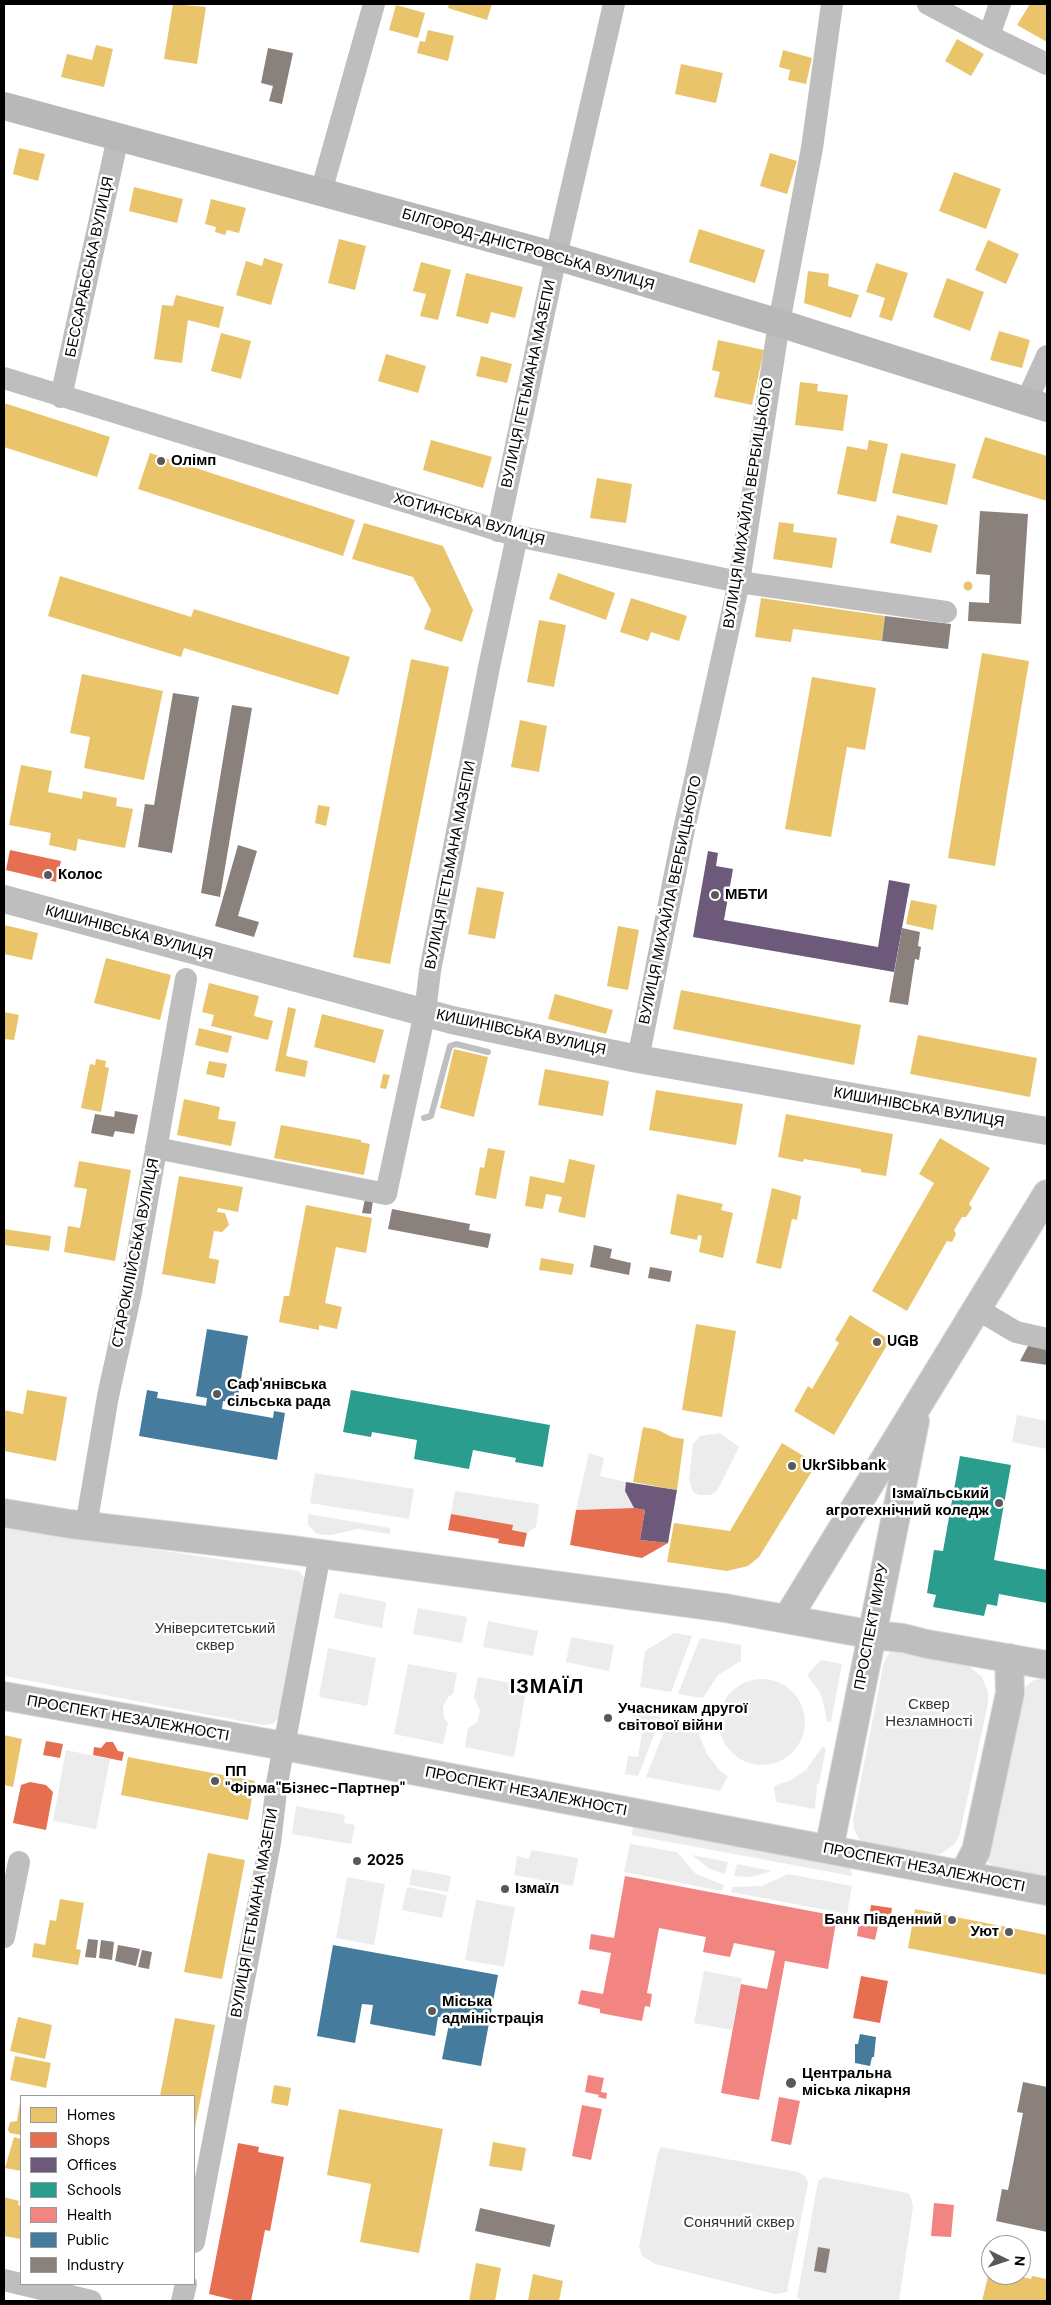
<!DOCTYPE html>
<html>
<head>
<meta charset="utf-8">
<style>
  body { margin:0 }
  #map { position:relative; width:1051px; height:2305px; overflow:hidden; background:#fff; font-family:"DM Sans",sans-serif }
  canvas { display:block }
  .frame { position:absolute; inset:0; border:5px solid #000; pointer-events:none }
  .legend { position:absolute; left:20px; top:2095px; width:175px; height:190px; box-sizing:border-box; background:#fff; border:1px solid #999; margin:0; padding:6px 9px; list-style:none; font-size:15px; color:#000 }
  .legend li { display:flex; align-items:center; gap:10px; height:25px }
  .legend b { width:25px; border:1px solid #999 }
  .north { position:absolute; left:981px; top:2235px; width:50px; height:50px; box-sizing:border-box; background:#fff; border:1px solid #999; border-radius:50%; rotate:94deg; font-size:14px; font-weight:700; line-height:20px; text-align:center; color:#000 }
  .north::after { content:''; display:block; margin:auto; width:18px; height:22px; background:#595959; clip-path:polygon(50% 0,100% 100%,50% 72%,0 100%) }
</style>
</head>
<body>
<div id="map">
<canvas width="1051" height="2305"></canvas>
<div class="frame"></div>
<ul class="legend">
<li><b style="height:14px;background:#e9c46a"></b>Homes</li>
<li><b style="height:14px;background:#e76f51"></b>Shops</li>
<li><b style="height:14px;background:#6d597a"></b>Offices</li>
<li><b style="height:14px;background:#2a9d8f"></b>Schools</li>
<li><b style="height:14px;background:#f28482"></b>Health</li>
<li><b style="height:14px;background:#457b9d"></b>Public</li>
<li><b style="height:14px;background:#8a817c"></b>Industry</li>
</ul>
<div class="north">N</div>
</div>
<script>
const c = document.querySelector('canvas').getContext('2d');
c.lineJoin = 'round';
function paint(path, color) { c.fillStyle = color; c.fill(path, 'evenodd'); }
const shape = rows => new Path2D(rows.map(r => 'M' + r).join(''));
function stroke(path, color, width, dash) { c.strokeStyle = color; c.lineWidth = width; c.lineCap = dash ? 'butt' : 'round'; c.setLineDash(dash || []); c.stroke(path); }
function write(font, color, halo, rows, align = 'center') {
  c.font = font + ' "DM Sans",sans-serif'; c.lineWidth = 5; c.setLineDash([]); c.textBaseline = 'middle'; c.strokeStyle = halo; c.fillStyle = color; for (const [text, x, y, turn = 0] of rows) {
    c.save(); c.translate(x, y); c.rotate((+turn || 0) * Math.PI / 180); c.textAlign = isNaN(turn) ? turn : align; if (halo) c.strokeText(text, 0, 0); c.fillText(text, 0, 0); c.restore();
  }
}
const green = shape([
  [1017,1415,1047,1421,1047,1449,1012,1442],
  [720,1433,739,1447,717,1491,710,1495,699,1495,693,1492,689,1480,693,1444,700,1436],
  [589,1453,604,1458,600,1476,626,1482,625,1491,634,1508,576,1510],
  [315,1473,414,1489,409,1519,310,1503],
  [455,1491,539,1504,536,1527,527,1533,451,1514],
  [308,1514,390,1528,390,1534,358,1529,331,1535,317,1534,308,1525],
  [4,1527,299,1571,305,1578,280,1717,272,1724,263,1725,4,1676],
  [339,1593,386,1602,382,1628,334,1618],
  [418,1608,467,1617,462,1643,413,1634],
  [488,1621,538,1631,533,1656,483,1647],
  [674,1633,692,1636,671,1692,640,1687,645,1651],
  [571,1637,614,1645,609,1671,566,1662],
  [700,1638,741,1645,741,1661,718,1675,703,1698,678,1694],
  [328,1648,376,1658,367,1706,319,1697],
  [895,1651,969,1666,982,1677,988,1692,988,1703,960,1833,955,1844,940,1854,927,1855,869,1844,859,1839,854,1829,853,1820,884,1662,890,1652],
  [821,1660,842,1664,831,1722,827,1722,823,1701,819,1691,807,1675],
  [408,1664,457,1673,453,1694,448,1697,443,1707,444,1718,448,1723,443,1744,394,1734],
  [478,1677,527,1686,514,1757,465,1747,468,1728,477,1722,480,1711,474,1697],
  '719 1722a43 43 0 1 1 86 0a43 43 0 1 1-86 0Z',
  [1041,1679,1047,1680,1047,1877,995,1867,987,1862,986,1858,1014,1692,1024,1688,1034,1680],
  [635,1712,661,1717,638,1776,625,1774,628,1756,638,1757,642,1732,632,1730],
  [669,1719,698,1724,699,1735,707,1754,720,1771,728,1776,720,1791,646,1777],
  [822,1747,826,1748,819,1784,817,1783,815,1809,776,1802,774,1786,791,1780,806,1770],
  [66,1750,110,1759,96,1829,53,1821],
  [296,1806,345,1815,344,1823,355,1825,351,1844,292,1834],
  [633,1826,847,1867,851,1870,852,1876,632,1835],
  [630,1844,677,1852,696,1874,724,1885,722,1891,624,1872],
  [531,1850,578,1858,573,1886,514,1875,517,1856,529,1859],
  [692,1855,728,1862,725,1874,710,1869],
  [737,1864,772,1871,751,1877,734,1876],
  [412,1869,451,1876,448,1892,409,1885],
  [788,1874,852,1886,847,1914,731,1892,732,1887,762,1886],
  [347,1877,385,1884,374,1945,336,1938],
  [407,1887,447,1895,442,1918,402,1910],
  [476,1900,515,1907,504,1967,465,1960],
  [704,1971,742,1978,732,2030,694,2023],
  [661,2147,798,2172,805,2176,808,2183,787,2292,775,2294,655,2264,642,2256,639,2247,658,2153],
  [824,2177,908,2193,911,2197,913,2207,899,2301,804,2301,797,2298,818,2181]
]);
const homes = shape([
  [173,4,206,7,197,64,164,59],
  [449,4,492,4,487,20,448,8],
  [1030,4,1047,5,1047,42,1017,25],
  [396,5,425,13,418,38,389,30],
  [428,30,454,36,448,61,417,53,420,41,425,42],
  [957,39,984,54,971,76,945,61],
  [96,45,113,49,104,87,61,77,67,54,92,60],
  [783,50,812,58,806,84,788,80,790,70,779,67],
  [681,64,723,73,716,103,675,94],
  [19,148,45,154,38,181,13,174],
  [770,153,797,161,787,194,760,186],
  [954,172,1001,189,986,229,939,211],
  [134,187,183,199,177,223,129,211],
  [211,199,246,208,239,233,227,230,225,235,215,232,216,227,205,224],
  [699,229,765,250,755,283,689,262],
  [339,239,366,246,355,290,328,283],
  [988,240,1019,254,1006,284,975,270],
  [264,258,283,264,271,305,236,295,246,261,262,266],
  [421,262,451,270,438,320,420,316,426,294,413,291],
  [876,263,908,273,892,321,879,317,885,298,866,292],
  [808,271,829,274,828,286,859,295,851,318,804,303],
  [466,273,523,287,515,318,491,312,488,324,456,316],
  [947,278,984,292,970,331,933,317],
  [176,295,224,307,219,328,188,320,182,363,154,359,162,305,173,306],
  [999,331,1030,340,1022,368,990,360],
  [221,333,251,341,241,379,211,371],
  [718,340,764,350,752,405,714,397,720,372,712,370],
  [386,354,426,366,418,393,378,381],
  [481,356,512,364,507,383,476,376],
  [800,382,818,384,817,391,848,395,843,431,795,425],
  [4,403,110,437,97,477,4,447],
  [985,437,1047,456,1047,501,972,478],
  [431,440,492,457,483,488,423,470],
  [869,440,888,444,876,502,837,494,847,446,867,450],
  [150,453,355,520,343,556,138,489],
  [901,453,956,464,947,505,892,493],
  [597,478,632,484,626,523,590,518],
  [897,515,938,525,931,553,890,543],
  [779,522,794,524,793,532,837,538,832,568,773,559],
  [364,523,443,546,473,610,462,642,424,629,431,610,413,577,352,559],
  [558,573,615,593,606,620,549,599],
  [60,576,191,617,194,609,350,657,338,695,184,648,181,657,48,616],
  '963.5 586a4.5 4.5 0 1 1 9 0a4.5 4.5 0 1 1-9 0Z',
  [631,598,687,616,679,641,651,632,648,641,620,632],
  [761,598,885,616,882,641,793,629,791,642,755,637],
  [539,620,566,625,554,687,527,682],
  [982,653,1029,661,995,866,948,858],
  [411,659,449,667,390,964,353,957],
  [82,674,163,691,144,780,84,768,90,737,70,733],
  [812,677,876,688,865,750,847,747,831,837,785,829],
  [520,720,547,726,539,772,511,767],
  [21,765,52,771,48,792,82,799,83,791,117,798,116,806,133,809,125,848,78,839,76,851,49,845,51,833,9,825],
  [318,805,330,807,326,826,315,823],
  [477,887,504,892,495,939,468,934],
  [911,900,937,905,933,930,906,924],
  [4,925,38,933,32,960,4,954],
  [618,926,639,930,628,990,607,986],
  [106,958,171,975,160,1020,94,1003],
  [209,983,259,996,254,1016,273,1021,268,1040,211,1026,214,1015,202,1012],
  [681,990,861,1025,854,1065,673,1029],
  [555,994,613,1010,606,1034,548,1019],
  [288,1007,296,1009,286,1056,308,1061,305,1077,275,1071],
  [4,1012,19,1015,14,1040,4,1039],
  [322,1014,384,1030,375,1063,314,1047],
  [199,1028,232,1036,228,1053,195,1045],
  [918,1035,1037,1058,1030,1097,910,1074],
  [454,1049,488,1057,474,1117,440,1108],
  [96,1059,106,1061,105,1067,109,1068,101,1112,81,1108,90,1064,95,1065],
  [209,1061,227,1064,224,1078,206,1074],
  [545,1069,609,1081,603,1116,538,1105],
  [383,1074,390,1075,386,1089,380,1088],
  [656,1090,743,1104,736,1145,649,1130],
  [184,1099,220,1107,218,1119,236,1122,231,1146,177,1135],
  [786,1114,893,1134,886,1176,861,1172,861,1169,804,1159,803,1162,778,1157],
  [281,1125,361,1140,361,1142,370,1144,364,1175,274,1158],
  [940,1138,990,1168,969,1204,972,1208,966,1217,962,1217,954,1230,956,1234,952,1242,947,1241,907,1311,872,1291,934,1183,919,1174],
  [488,1148,505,1151,496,1199,475,1195,480,1167,484,1168],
  [569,1159,595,1165,585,1218,558,1212,562,1197,546,1194,543,1209,525,1206,530,1176,564,1183],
  [79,1161,131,1170,115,1261,64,1252,68,1226,80,1228,87,1189,74,1187],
  [179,1176,243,1187,238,1212,218,1208,217,1212,225,1213,229,1225,222,1232,214,1231,209,1258,219,1260,215,1284,162,1274],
  [772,1188,801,1196,797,1220,792,1219,781,1269,756,1263],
  [677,1194,723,1204,721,1210,733,1213,723,1258,699,1252,702,1236,698,1235,697,1240,670,1234],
  [306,1205,372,1218,366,1253,336,1247,325,1303,342,1307,337,1329,319,1325,319,1330,279,1322,284,1296,289,1296],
  [4,1229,51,1236,49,1251,4,1245],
  [541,1258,574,1264,572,1275,539,1270],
  [850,1315,890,1340,834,1435,794,1411,808,1386,812,1389,839,1343,835,1340],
  [696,1324,736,1331,722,1417,682,1410],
  [27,1390,67,1397,56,1461,4,1451,4,1410,23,1414],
  [643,1427,658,1430,672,1437,684,1439,677,1490,633,1482],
  [782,1443,812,1461,814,1468,759,1557,748,1566,727,1571,667,1562,674,1523,730,1531],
  [4,1735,22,1739,13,1787,4,1785],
  [128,1757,255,1781,248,1820,121,1795],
  [208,1853,245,1860,222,1979,184,1972],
  [60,1899,84,1903,76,1949,81,1950,78,1965,32,1957,34,1943,45,1945,50,1920,56,1921],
  [915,1909,1047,1935,1047,1975,908,1948],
  [18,2017,52,2025,45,2059,10,2051],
  [175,2018,215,2025,195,2127,194,2096,160,2096],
  [15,2056,51,2063,46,2088,10,2080],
  [274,2085,291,2088,288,2106,271,2103],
  [20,2102,21,2102,21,2135,10,2133,8,2130,10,2122,17,2121],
  [339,2109,443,2129,419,2253,360,2242,371,2184,327,2175],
  [14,2137,21,2139,21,2171,5,2168],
  [493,2142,526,2148,522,2171,489,2166],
  [4,2197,19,2201,18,2205,21,2206,21,2239,4,2236],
  [476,2263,501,2268,495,2301,469,2301],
  [990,2268,991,2275,1016,2275,1031,2279,1032,2276,1047,2279,1047,2301,982,2301],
  [533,2274,563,2281,559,2301,528,2301]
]);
const shops = shape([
  [10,850,61,861,56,882,6,870],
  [634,1508,645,1510,640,1540,668,1543,642,1558,570,1545,576,1510],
  [451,1514,513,1525,512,1530,527,1533,524,1547,498,1543,499,1539,448,1530],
  [46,1741,63,1744,60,1758,43,1755],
  [106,1742,113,1742,118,1751,124,1752,122,1761,93,1755,94,1747,101,1748],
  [30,1782,46,1785,53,1792,46,1830,13,1823,21,1785],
  [871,1905,892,1908,890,1923,869,1919],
  [861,1976,888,1981,880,2023,853,2018],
  [238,2143,259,2147,258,2152,284,2157,270,2231,265,2230,251,2301,238,2301,209,2294]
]);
const offices = shape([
  [708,851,718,853,716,866,733,869,724,920,878,947,889,880,910,884,894,972,693,937],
  [626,1482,677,1490,668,1543,640,1540,645,1510,634,1508,625,1491]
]);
const schools = shape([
  [351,1390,550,1425,543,1467,515,1462,516,1458,473,1450,469,1469,414,1459,417,1440,372,1432,371,1437,343,1432],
  [960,1456,1011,1465,994,1560,1047,1570,1047,1603,999,1594,997,1606,987,1604,984,1616,933,1607,936,1595,927,1593,934,1550,943,1551]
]);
const health = shape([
  [625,1876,837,1916,828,1969,785,1961,759,2100,721,2093,741,1984,767,1989,775,1951,734,1943,730,1957,703,1952,706,1937,659,1928,647,1993,652,1994,650,2007,645,2006,642,2021,600,2013,600,2009,578,2004,581,1990,603,1994,611,1953,589,1949,591,1934,614,1938],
  [859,1923,878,1926,875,1940,857,1936],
  [588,2075,604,2078,601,2092,607,2093,606,2099,598,2097,599,2095,585,2092],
  [779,2097,800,2101,791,2145,771,2141],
  [582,2105,602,2109,591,2160,572,2156],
  [934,2203,954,2205,951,2237,931,2236]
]);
const public = shape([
  [207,1329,248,1336,237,1403,223,1401,222,1409,273,1418,274,1411,285,1413,277,1460,139,1436,147,1390,158,1392,157,1398,206,1406,207,1398,196,1396],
  [333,1945,498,1975,481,2066,442,2059,450,2019,438,2017,435,2036,370,2024,373,2005,362,2004,355,2043,317,2036],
  [860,2034,876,2037,874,2057,872,2057,870,2066,855,2063,855,2044,858,2044]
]);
const industry = shape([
  [268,48,293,53,282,104,269,101,273,86,261,83],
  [980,511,1028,514,1021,624,968,621,969,602,989,603,990,575,976,574],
  [885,616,951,624,948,649,882,641],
  [173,693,199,697,172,853,138,847,145,804,154,805],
  [232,705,252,708,220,897,201,893],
  [238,845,257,851,238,916,259,922,254,937,215,926],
  [902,928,920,932,918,946,921,947,919,960,915,959,908,1005,889,1002],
  [115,1111,138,1115,134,1134,115,1131,113,1137,91,1133,95,1114,114,1117],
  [365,1199,373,1201,371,1214,362,1213],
  [392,1209,470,1224,469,1230,491,1234,488,1248,388,1229],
  [594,1245,612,1249,610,1258,631,1263,629,1275,590,1267],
  [650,1267,672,1271,670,1282,648,1278],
  [1029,1344,1047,1347,1047,1365,1020,1361],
  [88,1939,98,1940,96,1958,85,1957],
  [101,1940,114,1942,112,1960,99,1958],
  [118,1945,140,1949,136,1966,115,1961],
  [142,1950,152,1952,149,1969,138,1967],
  [1023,2082,1047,2087,1047,2232,996,2221,1002,2189,1008,2190,1023,2113,1017,2112],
  [480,2208,555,2225,550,2247,475,2231],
  [818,2247,830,2249,826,2273,814,2271]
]);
const stream = shape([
  [424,1118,431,1116,450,1046,456,1044,488,1052]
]);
const minor = shape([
  [928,4,989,36,1047,64],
  [989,36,1000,4],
  [321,192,374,4],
  [4,378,517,536,739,582,946,612],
  [61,397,118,137],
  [1026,402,1047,356],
  [498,531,556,256,614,4],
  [638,1059,683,834,739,582,779,323,812,148,832,4],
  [156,1148,386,1194,425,1012,430,971,489,667,517,536],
  [977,1309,1016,1332,1047,1339],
  [86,1526,108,1396,131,1292,186,979],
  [4,1937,19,1862],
  [194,2242,270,1843,277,1783,320,1554],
  [4,2280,91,2301],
  [182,2301,186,2284]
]);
const tertiary = shape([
  [4,899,452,1020,527,1036,638,1059,1047,1131]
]);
const secondary = shape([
  [4,106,556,256,779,323,1047,408]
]);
const primary = shape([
  [4,1513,70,1524,292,1550,725,1608,874,1635,903,1638,927,1644,1047,1665],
  [787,1619,1047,1194],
  [4,1696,284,1746,1047,1891],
  [829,1849,915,1421],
  [963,1875,976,1851,1010,1693,1009,1658]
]);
const markers = [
  [161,461,5,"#595959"],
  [48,875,5,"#595959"],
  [715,895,5,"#595959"],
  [877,1342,5,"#595959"],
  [217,1394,5,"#595959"],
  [792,1466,5,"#595959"],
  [999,1503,5,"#595959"],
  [608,1718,5,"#595959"],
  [215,1781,5,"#595959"],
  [357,1861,5,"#595959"],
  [505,1889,5,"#595959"],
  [952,1920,5,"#595959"],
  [1009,1932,5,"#595959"],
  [432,2011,5,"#595959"],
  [791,2083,6,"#595959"]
];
const streetNames = [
  ["БІЛГОРОД-ДНІСТРОВСЬКА ВУЛИЦЯ",528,250,16],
  ["БЕССАРАБСЬКА ВУЛИЦЯ",90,267,-78],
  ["ВУЛИЦЯ ГЕТЬМАНА МАЗЕПИ",529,384,-78],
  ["ВУЛИЦЯ МИХАЙЛА ВЕРБИЦЬКОГО",749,503,-81],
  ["ХОТИНСЬКА ВУЛИЦЯ",469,520,16],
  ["ВУЛИЦЯ ГЕТЬМАНА МАЗЕПИ",451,865,-79],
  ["ВУЛИЦЯ МИХАЙЛА ВЕРБИЦЬКОГО",671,900,-78],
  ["КИШИНІВСЬКА ВУЛИЦЯ",129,933,15],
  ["КИШИНІВСЬКА ВУЛИЦЯ",521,1033,12],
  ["КИШИНІВСЬКА ВУЛИЦЯ",919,1108,10],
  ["СТАРОКІЛІЙСЬКА ВУЛИЦЯ",136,1253,-79],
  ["ПРОСПЕКТ МИРУ",872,1627,-79],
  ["ПРОСПЕКТ НЕЗАЛЕЖНОСТІ",128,1719,10],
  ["ПРОСПЕКТ НЕЗАЛЕЖНОСТІ",526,1792,11],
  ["ПРОСПЕКТ НЕЗАЛЕЖНОСТІ",924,1868,11],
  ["ВУЛИЦЯ ГЕТЬМАНА МАЗЕПИ",255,1913,-80]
];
const poiNames = [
  ["Олімп",171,461],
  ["Колос",58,875],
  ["МБТИ",725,895],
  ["UGB",887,1342],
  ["Саф'янівська",227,1385],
  ["сільська рада",227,1402],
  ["UkrSibbank",802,1466],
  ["Ізмаїльський",989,1494,"right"],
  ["агротехнічний коледж",989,1511,"right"],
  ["Учасникам другої",618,1709],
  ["світової війни",618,1726],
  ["ПП",225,1772],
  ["\"Фірма\"Бізнес-Партнер\"",225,1789],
  ["2025",367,1861],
  ["Ізмаїл",515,1889],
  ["Банк Південний",942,1920,"right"],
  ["Уют",999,1932,"right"],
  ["Міська",442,2002],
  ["адміністрація",442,2019],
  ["Центральна",802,2074],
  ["міська лікарня",802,2091]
];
const parkNames = [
  ["Університетський",215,1629],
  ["сквер",215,1646],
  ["Сквер",929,1705],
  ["Незламності",929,1722],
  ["Сонячний сквер",739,2223]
];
const districtNames = [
  ["ІЗМАЇЛ",547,1688]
];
paint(green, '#ececec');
paint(homes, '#e9c46a');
paint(shops, '#e76f51');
paint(offices, '#6d597a');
paint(schools, '#2a9d8f');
paint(health, '#f28482');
paint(public, '#457b9d');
paint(industry, '#8a817c');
stroke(stream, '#bfbfbf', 6);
stroke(primary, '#dbdbdb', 30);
stroke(minor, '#bebebe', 22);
stroke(tertiary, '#bebebe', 28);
stroke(secondary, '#b8b8b8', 28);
stroke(primary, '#bebebe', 28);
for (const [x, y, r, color] of markers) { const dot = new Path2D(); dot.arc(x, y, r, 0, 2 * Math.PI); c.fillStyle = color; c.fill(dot); stroke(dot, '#fff', 2); }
write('15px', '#000', '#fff', streetNames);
write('bold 15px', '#000', '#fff', poiNames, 'left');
write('15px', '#333', '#fff', parkNames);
c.letterSpacing = '1px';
write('bold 20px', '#000', '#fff', districtNames);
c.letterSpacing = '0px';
</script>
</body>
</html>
